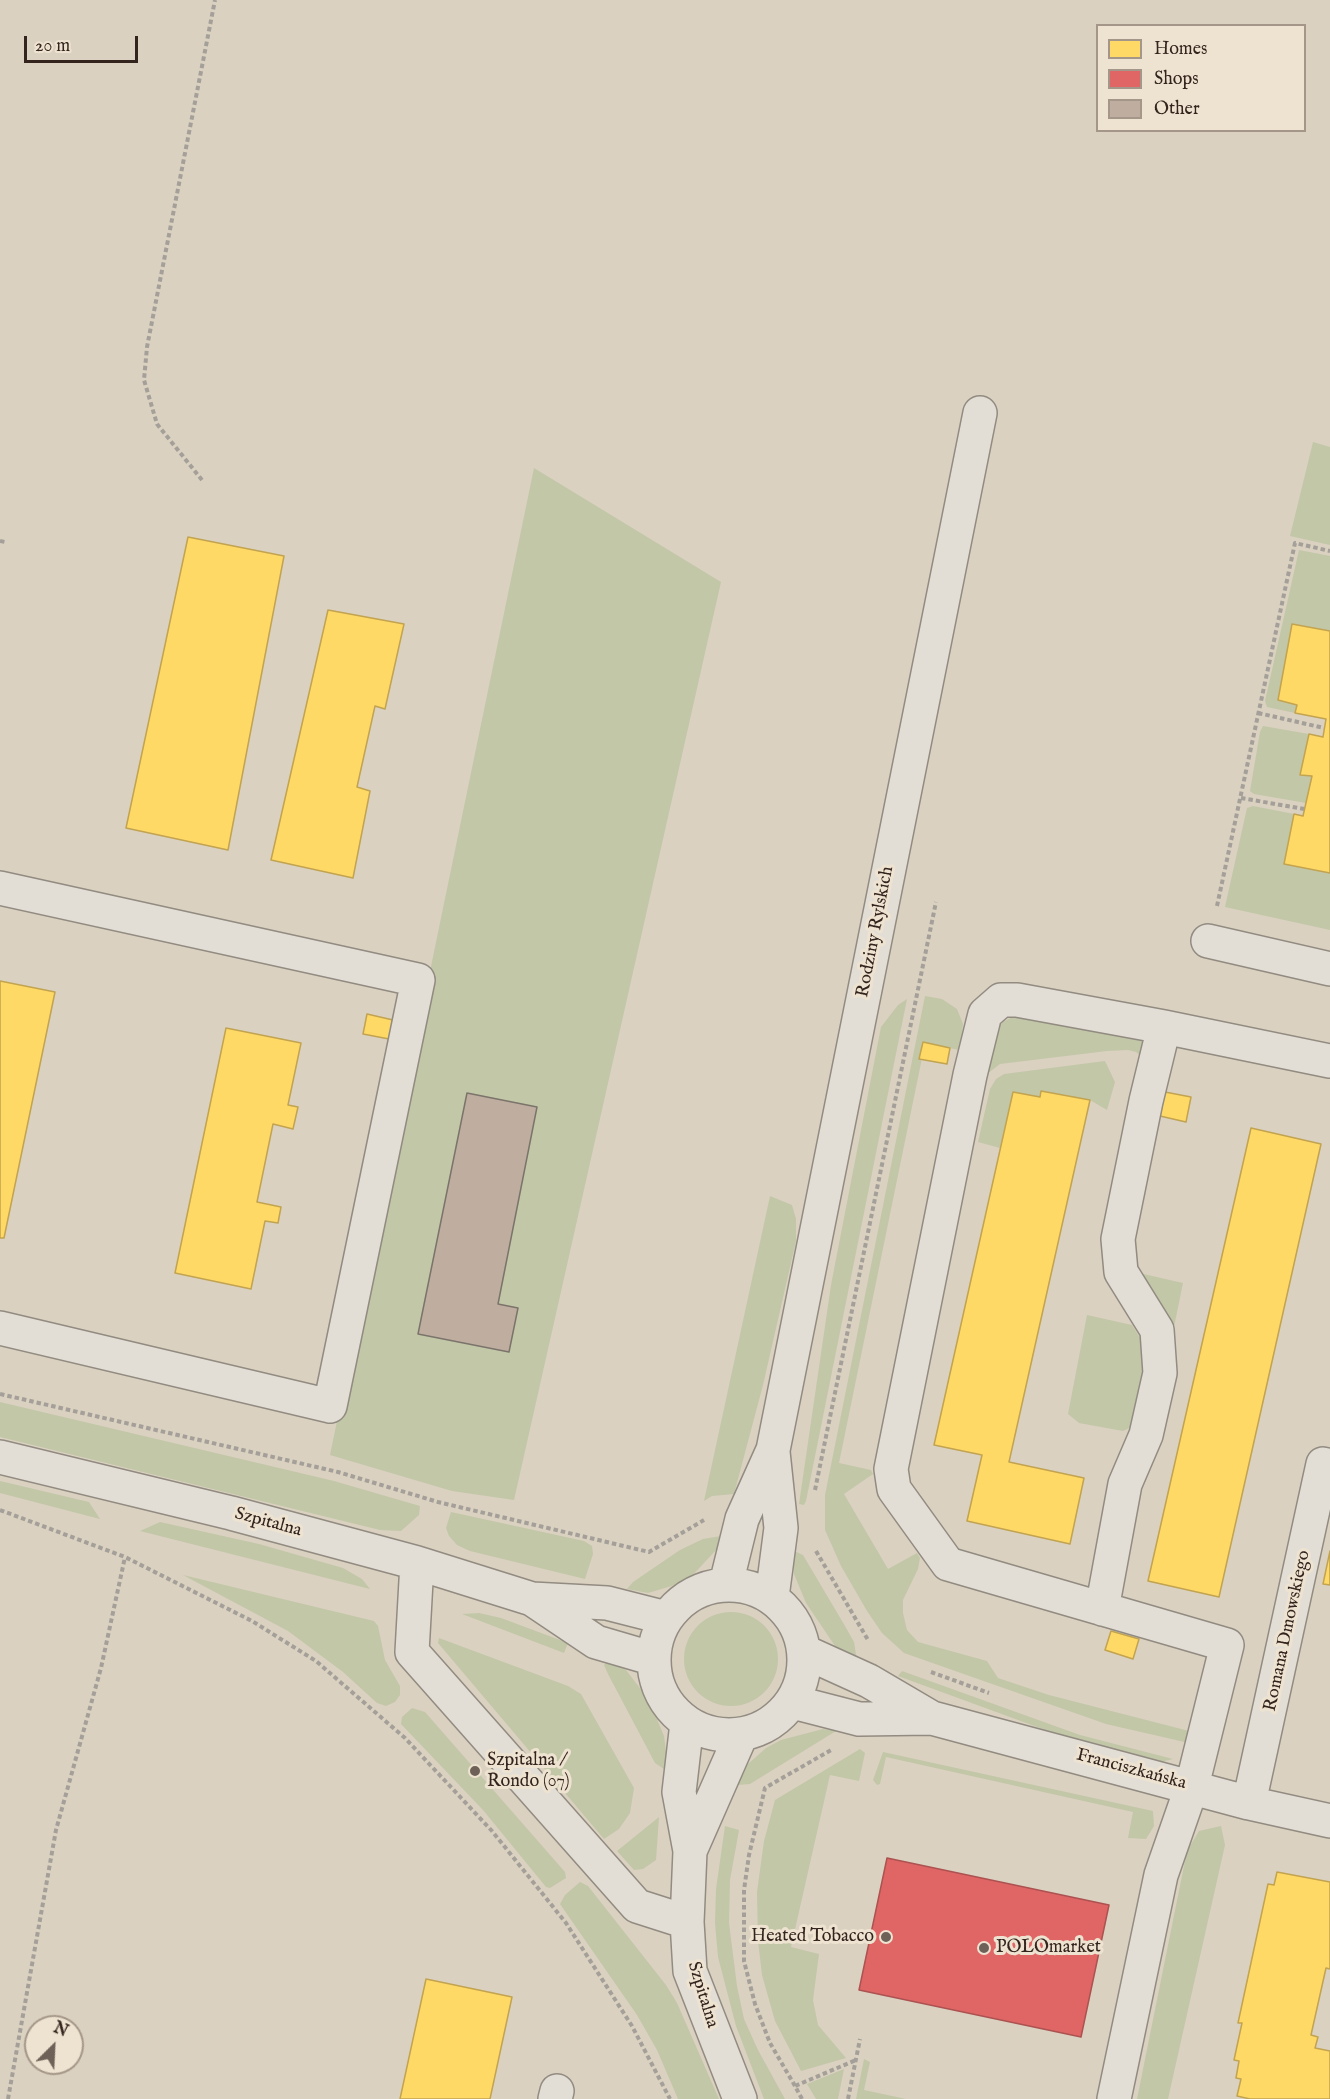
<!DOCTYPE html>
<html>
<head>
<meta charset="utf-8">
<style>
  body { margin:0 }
  #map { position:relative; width:1330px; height:2099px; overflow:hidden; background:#dad1c0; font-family:"IM FELL English",serif }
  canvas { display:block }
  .legend { position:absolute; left:1096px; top:24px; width:210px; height:108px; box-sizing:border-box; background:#eee3d0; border:2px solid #a49789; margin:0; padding:8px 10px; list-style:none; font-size:18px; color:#34241e }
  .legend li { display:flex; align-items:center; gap:12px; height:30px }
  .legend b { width:30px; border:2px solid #a49789 }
  .north { position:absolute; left:24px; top:2015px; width:60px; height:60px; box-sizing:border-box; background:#eee3d0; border:2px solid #a49789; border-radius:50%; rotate:24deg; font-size:16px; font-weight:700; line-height:24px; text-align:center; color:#34241e }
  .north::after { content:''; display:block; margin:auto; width:21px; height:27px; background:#6e6157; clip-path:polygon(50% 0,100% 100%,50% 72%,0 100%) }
  .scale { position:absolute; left:24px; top:36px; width:114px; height:27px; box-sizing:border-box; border:3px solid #34241e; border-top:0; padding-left:8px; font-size:18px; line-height:21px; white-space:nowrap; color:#34241e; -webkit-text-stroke:4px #eee3d0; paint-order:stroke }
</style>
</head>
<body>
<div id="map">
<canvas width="1330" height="2099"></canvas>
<ul class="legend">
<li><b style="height:16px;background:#ffd966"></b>Homes</li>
<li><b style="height:16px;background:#e06666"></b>Shops</li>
<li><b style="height:16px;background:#bfaea0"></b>Other</li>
</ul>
<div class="north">N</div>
<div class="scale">20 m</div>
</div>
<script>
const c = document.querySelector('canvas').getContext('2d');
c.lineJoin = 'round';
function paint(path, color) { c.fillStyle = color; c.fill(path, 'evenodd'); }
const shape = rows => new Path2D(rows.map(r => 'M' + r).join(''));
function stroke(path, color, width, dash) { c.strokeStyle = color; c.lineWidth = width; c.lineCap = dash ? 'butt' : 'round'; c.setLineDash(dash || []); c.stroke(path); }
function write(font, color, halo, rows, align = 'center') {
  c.font = font + ' "IM FELL English",serif'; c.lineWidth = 6; c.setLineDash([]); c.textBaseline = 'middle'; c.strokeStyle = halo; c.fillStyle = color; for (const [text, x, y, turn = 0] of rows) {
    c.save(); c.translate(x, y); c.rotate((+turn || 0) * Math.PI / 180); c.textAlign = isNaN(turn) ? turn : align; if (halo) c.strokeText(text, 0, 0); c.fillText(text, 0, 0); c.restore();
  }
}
const green = shape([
  [1313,442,1330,447,1330,545,1290,536],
  [534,468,721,582,514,1500,452,1491,330,1455],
  [1299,550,1330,556,1330,631,1292,624,1278,700,1297,705,1295,713,1267,707,1265,701],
  [1263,726,1309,734,1300,774,1312,776,1306,803,1254,794,1250,791,1260,732],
  [1253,806,1294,814,1284,864,1330,873,1330,930,1225,907,1247,808],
  [925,996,942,999,957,1009,963,1024,961,1040,959,1050,922,1042,921,1063,839,1463,871,1470,873,1474,844,1494,888,1569,917,1553,920,1558,918,1569,903,1600,903,1613,907,1630,918,1642,987,1661,998,1678,1049,1695,1193,1732,1189,1743,1106,1724,904,1653,882,1633,867,1611,841,1566,825,1530,825,1495],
  [907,999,806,1501,804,1505,799,1504,831,1285,881,1027,898,1005],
  [1014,1016,1132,1034,1144,1040,1146,1049,1144,1059,1136,1052,1128,1050,1107,1051,1000,1064,987,1074,995,1032,1003,1022],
  [1105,1061,1115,1082,1107,1110,1090,1100,1042,1091,1040,1097,1013,1093,1000,1148,978,1142,990,1089,996,1079,1004,1074],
  [770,1196,792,1205,796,1219,796,1241,763,1385,734,1494,712,1496,704,1501],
  [1139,1273,1183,1283,1174,1327,1168,1325],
  [1087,1315,1132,1325,1149,1352,1136,1425,1123,1431,1079,1423,1068,1414],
  [0,1402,334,1481,420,1506,419,1515,401,1531,380,1530,0,1437],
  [0,1481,89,1502,100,1519,0,1493],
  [451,1512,584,1541,592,1546,593,1554,585,1579,470,1551,457,1545,449,1536,446,1528],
  [160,1522,259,1544,343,1568,362,1579,370,1589,140,1531],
  [721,1536,717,1549,690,1578,675,1585,648,1593,627,1589,633,1582,680,1550,703,1539],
  [794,1551,803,1555,845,1626,854,1642,857,1661,835,1646,806,1603,794,1574],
  [183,1575,374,1621,378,1626,385,1660,400,1686,400,1695,395,1702,386,1706,377,1703,343,1672,288,1631],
  '684 1659a47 47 0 1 1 94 0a47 47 0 1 1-94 0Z',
  [479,1613,501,1618,568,1643,564,1653,462,1614],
  [439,1638,568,1686,581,1694,634,1788,630,1813,619,1829,604,1839,438,1643],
  [609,1659,626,1670,649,1700,664,1736,667,1759,664,1769,655,1763,608,1674,604,1665],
  [902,1671,1080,1735,1173,1759,1161,1762,1078,1742,898,1676],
  [412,1708,425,1712,565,1872,566,1878,550,1888,546,1887,483,1810,401,1724,402,1717],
  [823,1729,836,1731,750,1784,738,1785,748,1764,766,1748,781,1740],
  [860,1749,865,1753,859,1781,830,1775,791,1947,819,1954,813,2000,818,2025,846,2058,801,2071,775,2021,762,1975,758,1941,757,1892,764,1841,775,1800],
  [883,1752,1153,1811,1154,1826,1146,1839,1128,1838,1133,1812,886,1757,880,1784,877,1785,873,1780],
  [659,1817,656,1860,643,1869,634,1870,617,1851],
  [725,1826,739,1830,730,1880,729,1923,737,1986,744,2019,758,2050,785,2099,764,2099,736,2026,718,1957,715,1923,716,1889],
  [1221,1826,1225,1845,1168,2099,1137,2099,1187,1851,1199,1831],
  [580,1882,588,1886,666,1985,677,2003,719,2099,678,2099,657,2050,637,2015,560,1904,565,1895],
  [864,2059,870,2062,864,2090,906,2099,856,2099],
  [844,2069,838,2099,816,2099,807,2084]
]);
const homes = shape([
  [188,537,284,556,228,850,126,828,188,537],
  [328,610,404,624,385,709,375,706,357,787,370,791,353,878,271,860,328,610],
  [1292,624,1330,631,1330,873,1284,864,1294,814,1303,816,1312,776,1300,775,1309,734,1323,737,1326,719,1295,713,1297,705,1278,700,1292,624],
  [0,981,55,992,4,1238,0,1238,0,981],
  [367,1014,393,1020,389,1039,363,1034,367,1014],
  [226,1028,301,1043,288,1105,298,1107,293,1129,273,1124,257,1202,281,1207,278,1223,265,1221,251,1289,175,1273,226,1028],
  [923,1042,950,1048,947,1064,919,1059,923,1042],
  [1041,1091,1090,1100,1009,1462,1084,1478,1070,1544,967,1521,982,1455,934,1445,1013,1092,1040,1097,1041,1091],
  [1165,1092,1191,1097,1186,1122,1160,1116,1165,1092],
  [1251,1128,1321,1144,1219,1597,1148,1581,1251,1128],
  [1330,1551,1330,1585,1323,1584,1330,1551],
  [1111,1631,1139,1639,1133,1659,1105,1650,1111,1631],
  [1277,1872,1330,1882,1330,1969,1326,1968,1311,2035,1318,2037,1315,2048,1330,2051,1330,2099,1250,2099,1237,2096,1241,2079,1236,2078,1239,2061,1234,2060,1242,2023,1238,2023,1268,1884,1274,1885,1277,1872],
  [426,1979,512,1997,490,2099,400,2099,426,1979]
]);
const shops = shape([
  [887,1858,1109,1905,1081,2037,859,1990,887,1858]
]);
const building = shape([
  [467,1093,537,1107,498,1304,518,1308,509,1352,418,1334,467,1093]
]);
const path = shape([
  [202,480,157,424,144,380,147,347,215,0],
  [0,541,5,542],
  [1258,713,1324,728],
  [1241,798,1304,809],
  [1217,906,1295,543,1330,551],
  [0,1394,338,1472,438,1502,649,1552,704,1520],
  [815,1490,936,902],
  [0,1510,125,1557,252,1621,316,1661,405,1738,492,1831,566,1923,632,2026,670,2099],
  [816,1551,868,1640],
  [931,1672,989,1693],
  [795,2086,770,2043,755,2004,744,1961,744,1890,749,1855,765,1788,831,1750],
  [8,2099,56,1830,101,1668,125,1557],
  [802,2099,795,2086,856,2060],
  [848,2099,860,2039]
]);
const minor = shape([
  [0,888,418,980,330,1406,0,1328],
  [1208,941,1330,969],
  [0,1457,231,1513,417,1563,532,1599,607,1603,666,1618],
  [417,1563,412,1652,637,1906,687,1922],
  [726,1584,742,1519,773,1450,980,413],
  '654 1660a75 75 0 1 1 150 0a75 75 0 1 1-150 0Z',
  [772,1597,781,1528,773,1452],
  [532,1599,596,1642,654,1659],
  [1102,1609,1125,1484,1146,1435,1160,1373,1157,1330,1121,1272,1118,1239,1146,1101,1164,1027],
  [805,1652,869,1681,932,1718,1249,1803,1330,1821],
  [793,1702,859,1719,931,1718],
  [687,1723,679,1792,690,1851,687,1922,690,1971,740,2099],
  [1249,1803,1323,1464,1330,1466],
  [690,1851,741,1735],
  [555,2099,557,2091],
  [1114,2099,1161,1875,1192,1786,1227,1645,948,1564,894,1489,891,1469,970,1075,985,1014,1001,1000,1017,1000,1164,1027,1330,1061]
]);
const markers = [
  [475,1771,6,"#6e6157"],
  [886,1937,6,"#6e6157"],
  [984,1948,6,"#6e6157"]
];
const streetNames = [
  ["Rodziny Rylskich",876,932,-79],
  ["Szpitalna",268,1523,15],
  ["Romana Dmowskiego",1288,1631,-78],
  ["Franciszkańska",1131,1770,15],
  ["Szpitalna",702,1995,73]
];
const poiNames = [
  ["Szpitalna /",487,1761],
  ["Rondo (07)",487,1782],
  ["Heated Tobacco",874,1937,"right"],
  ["POLOmarket",996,1948]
];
paint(green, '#c2c7a7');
paint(homes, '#ffd966');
stroke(homes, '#c2a350', 1.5);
paint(shops, '#e06666');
stroke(shops, '#ac5250', 1.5);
paint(building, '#bfaea0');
stroke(building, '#7b746b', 1.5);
stroke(minor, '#928b81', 36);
stroke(path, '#a4a099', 4, [4.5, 3]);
stroke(minor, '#e2ded6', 33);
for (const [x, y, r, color] of markers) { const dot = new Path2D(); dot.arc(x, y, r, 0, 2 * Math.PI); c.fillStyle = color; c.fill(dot); stroke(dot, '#eee3d0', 2); }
write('18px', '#34241e', '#eee3d0', streetNames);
write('18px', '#34241e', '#eee3d0', poiNames, 'left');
</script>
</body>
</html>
